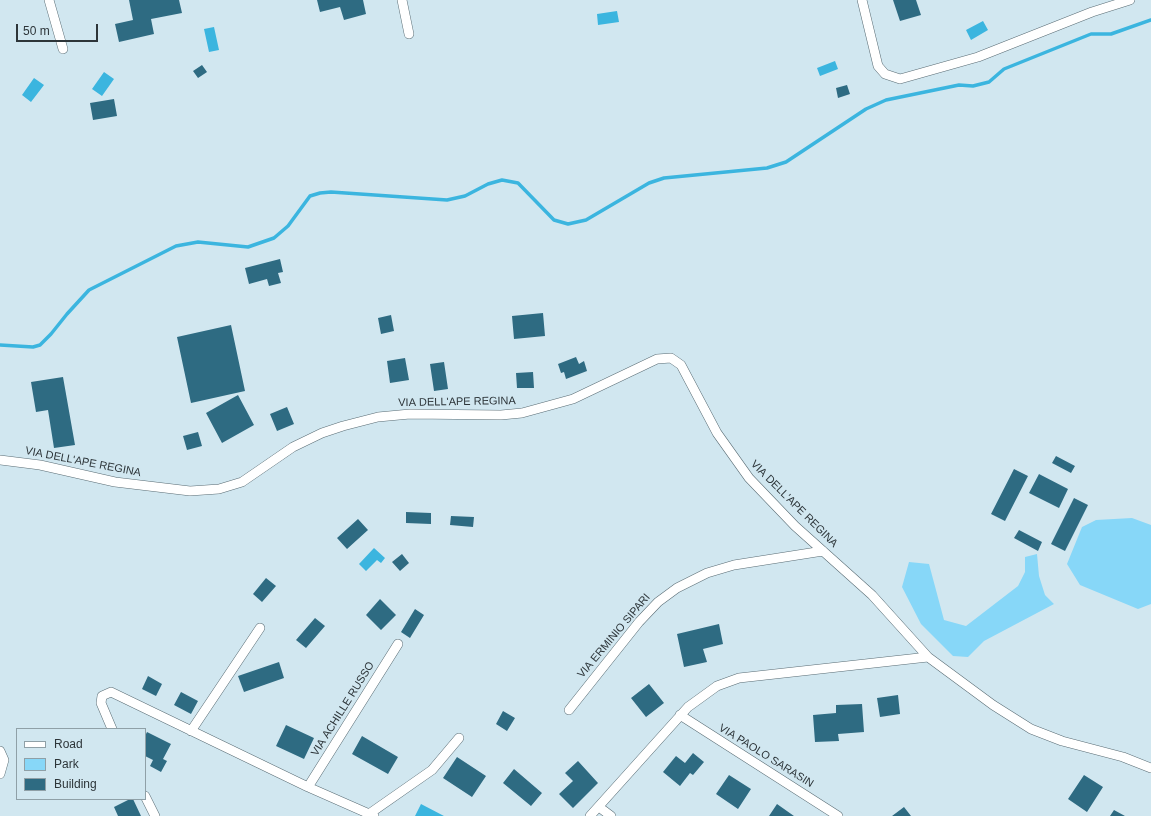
<!DOCTYPE html>
<html>
<head>
<meta charset="utf-8">
<style>
  body { margin:0 }
  #map { position:relative; width:1151px; height:816px; overflow:hidden; background:#d1e7f0; font-family:Arial,sans-serif }
  canvas { display:block }
  .legend { position:absolute; left:16px; top:728px; width:130px; height:72px; box-sizing:border-box; background:#d1e7f0; border:1px solid #8fa0a7; margin:0; padding:5px 7px; list-style:none; font-size:12px; color:#2d3539 }
  .legend li { display:flex; align-items:center; gap:8px; height:20px }
  .legend b { width:20px; border:1px solid #8fa0a7 }
  .scale { position:absolute; left:16px; top:24px; width:82px; height:18px; box-sizing:border-box; border:2px solid #2d3539; border-top:0; padding-left:5px; font-size:12px; line-height:14px; white-space:nowrap; color:#2d3539; -webkit-text-stroke:3px #d1e7f0; paint-order:stroke }
</style>
</head>
<body>
<div id="map">
<canvas width="1151" height="816"></canvas>
<ul class="legend">
<li><b style="height:5px;background:#fff"></b>Road</li>
<li><b style="height:11px;background:#87d7f8"></b>Park</li>
<li><b style="height:11px;background:#2e6b82"></b>Building</li>
</ul>
<div class="scale">50 m</div>
</div>
<script>
const c = document.querySelector('canvas').getContext('2d');
c.lineJoin = 'round';
function paint(path, color) { c.fillStyle = color; c.fill(path, 'evenodd'); }
const shape = rows => new Path2D(rows.map(r => 'M' + r).join(''));
function stroke(path, color, width, dash) { c.strokeStyle = color; c.lineWidth = width; c.lineCap = dash ? 'butt' : 'round'; c.setLineDash(dash || []); c.stroke(path); }
function write(font, color, halo, rows, align = 'center') {
  c.font = font + ' Arial,sans-serif'; c.lineWidth = 4; c.setLineDash([]); c.textBaseline = 'middle'; c.strokeStyle = halo; c.fillStyle = color; for (const [text, x, y, turn = 0] of rows) {
    c.save(); c.translate(x, y); c.rotate((+turn || 0) * Math.PI / 180); c.textAlign = isNaN(turn) ? turn : align; if (halo) c.strokeText(text, 0, 0); c.fillText(text, 0, 0); c.restore();
  }
}
const green = shape([
  [1132,518,1151,525,1151,604,1138,609,1080,585,1067,564,1082,527,1096,520],
  [1037,554,1039,576,1045,595,1054,604,984,641,968,657,953,656,921,624,902,587,909,562,929,564,944,620,966,626,1018,586,1025,572,1025,557]
]);
const water = shape([
  [617,11,619,22,598,25,597,14],
  [983,21,988,30,971,40,966,30],
  [214,27,219,50,209,52,204,29],
  [835,61,838,69,820,76,817,68],
  [104,72,114,79,102,96,92,89],
  [34,78,44,85,31,102,22,95],
  [374,548,385,558,381,563,377,560,366,571,359,564],
  [421,804,444,816,415,816]
]);
const stream = shape([
  [0,345,33,347,40,345,51,334,67,314,89,290,176,246,198,242,248,247,274,238,288,226,310,196,320,193,331,192,447,200,465,196,488,184,502,180,518,183,554,220,568,224,586,220,649,183,664,178,767,168,786,162,866,109,886,100,959,85,973,86,989,82,1004,69,1091,34,1111,34,1151,20]
]);
const building = shape([
  [129,0,179,0,182,13,151,19,154,34,119,42,115,24,133,20],
  [317,0,363,0,366,14,344,20,340,7,320,12],
  [893,0,916,0,921,15,900,21],
  [202,65,207,72,198,78,193,71],
  [847,85,850,94,838,98,836,88],
  [114,99,117,116,93,120,90,103],
  [280,259,283,272,278,273,281,283,269,286,267,279,249,284,245,268],
  [543,313,545,336,514,339,512,316],
  [391,315,394,331,381,334,378,318],
  [231,325,245,391,191,403,177,337],
  [576,357,579,364,584,361,587,371,566,379,564,372,561,373,558,364],
  [405,358,409,380,390,383,387,361],
  [444,362,448,389,434,391,430,364],
  [533,372,534,388,517,388,516,373],
  [63,377,75,445,54,448,48,410,36,412,31,382],
  [238,395,254,425,222,443,206,413],
  [287,407,294,424,277,431,270,414],
  [198,432,202,446,187,450,183,436],
  [1056,456,1075,466,1071,473,1052,463],
  [1014,469,1028,476,1005,521,991,514],
  [1039,474,1068,489,1059,508,1029,493],
  [1074,498,1088,505,1065,551,1051,544],
  [406,512,431,513,431,524,406,523],
  [451,516,474,517,473,527,450,525],
  [358,519,368,530,347,549,337,538],
  [1019,530,1042,542,1038,551,1014,538],
  [402,554,409,563,400,571,392,562],
  [266,578,276,586,262,602,253,594],
  [380,599,396,615,381,630,366,615],
  [415,609,424,615,410,638,401,632],
  [315,618,325,626,306,648,296,640],
  [719,624,723,644,703,649,707,662,684,667,677,634],
  [279,662,284,678,244,692,238,676],
  [148,676,162,684,156,696,142,689],
  [649,684,664,703,646,717,631,698],
  [181,692,198,701,191,714,174,705],
  [898,695,900,714,880,717,877,698],
  [862,704,864,732,838,734,839,741,815,742,813,715,836,713,836,705],
  [503,711,515,718,507,731,496,724],
  [286,725,314,738,304,759,276,746],
  [147,732,171,744,163,759,167,761,161,772,150,766,153,760,145,756,145,736],
  [362,736,398,757,388,774,352,754],
  [693,753,704,762,693,775,690,773,680,786,663,772,676,756,685,763],
  [457,757,486,776,472,797,443,778],
  [578,761,598,783,573,808,559,794,573,781,565,773],
  [514,769,542,793,531,806,503,783],
  [729,775,751,789,738,809,716,794],
  [1084,775,1103,787,1087,812,1068,799],
  [130,799,133,799,141,816,118,816,114,807],
  [777,804,794,816,769,816],
  [904,807,911,816,892,816],
  [1114,810,1125,816,1110,816]
]);
const minor = shape([
  [49,0,63,49],
  [402,0,409,34],
  [862,0,878,66,885,74,900,79,978,57,1092,12,1130,0],
  [0,460,40,465,115,482,190,491,219,489,242,482,293,447,322,433,343,426,378,417,410,414,501,415,522,413,573,399,657,359,671,358,681,365,717,433,749,478,795,526,872,595,928,657,993,705,1031,729,1062,741,1123,757,1151,768],
  [569,710,639,622,658,602,677,588,707,573,734,565,823,551],
  [680,715,838,816],
  [112,729,101,703,102,696,111,692,308,787,374,816],
  [191,731,260,628],
  [0,751,4,760,0,774],
  [308,787,398,644],
  [145,796,155,816],
  [599,807,611,816],
  [369,814,432,770,459,738],
  [590,816,688,707,717,686,739,678,928,657]
]);
const streetNames = [
  ["VIA DELL'APE REGINA",457,402,-1],
  ["VIA DELL'APE REGINA",83,462,11],
  ["VIA DELL'APE REGINA",794,504,45],
  ["VIA ERMINIO SIPARI",614,636,-50],
  ["VIA ACHILLE RUSSO",343,709,-58],
  ["VIA PAOLO SARASIN",766,756,32]
];
paint(green, '#87d7f8');
paint(water, '#3bb5df');
stroke(stream, '#3bb5df', 3.5);
paint(building, '#2e6b82');
stroke(minor, '#596c74', 10);
stroke(minor, '#fff', 9);
write('11px', '#2d3539', '#d1e7f0', streetNames);
</script>
</body>
</html>
